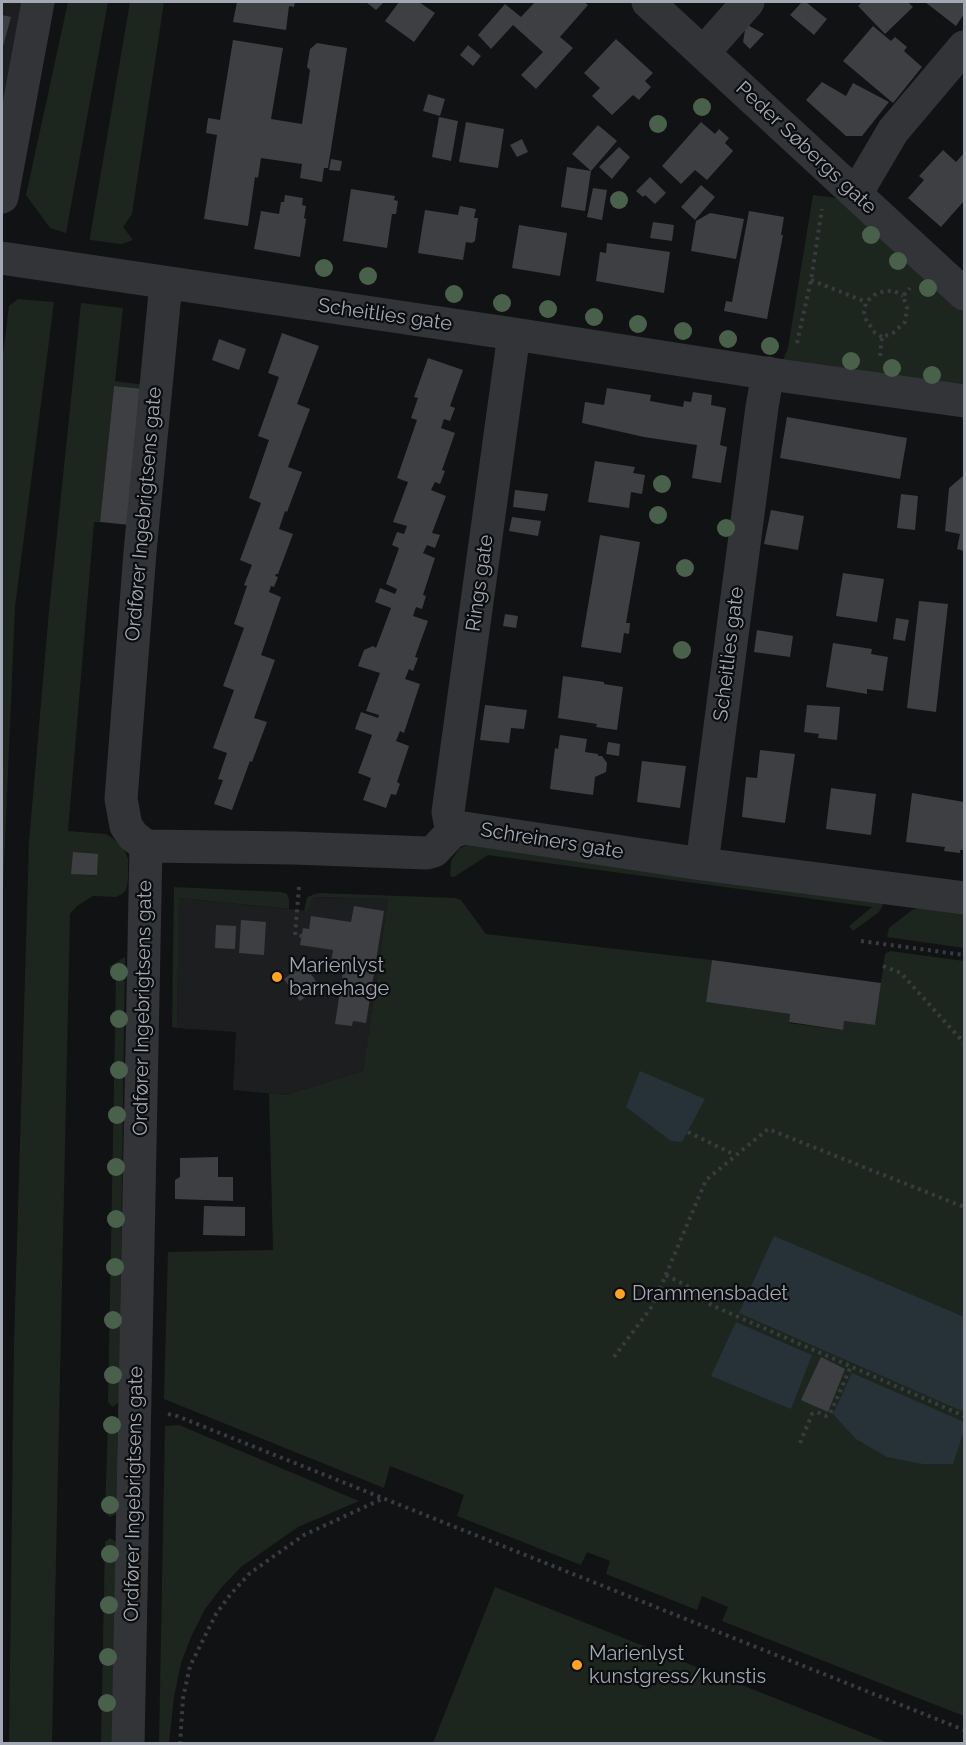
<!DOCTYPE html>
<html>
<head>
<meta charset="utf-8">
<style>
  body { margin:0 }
  #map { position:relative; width:966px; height:1745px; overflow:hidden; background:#111213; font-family:Raleway,sans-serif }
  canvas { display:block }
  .frame { position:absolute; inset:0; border:3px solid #a2a9b5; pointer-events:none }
</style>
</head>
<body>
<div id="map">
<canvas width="966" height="1745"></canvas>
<div class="frame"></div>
</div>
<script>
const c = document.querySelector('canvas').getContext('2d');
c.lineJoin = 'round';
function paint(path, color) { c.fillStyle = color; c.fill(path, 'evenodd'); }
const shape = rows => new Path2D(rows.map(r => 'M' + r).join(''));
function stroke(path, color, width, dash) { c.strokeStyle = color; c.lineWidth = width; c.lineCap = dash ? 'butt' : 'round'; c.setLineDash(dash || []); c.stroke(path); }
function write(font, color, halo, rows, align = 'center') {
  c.font = font + ' Raleway,sans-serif'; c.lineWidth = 4.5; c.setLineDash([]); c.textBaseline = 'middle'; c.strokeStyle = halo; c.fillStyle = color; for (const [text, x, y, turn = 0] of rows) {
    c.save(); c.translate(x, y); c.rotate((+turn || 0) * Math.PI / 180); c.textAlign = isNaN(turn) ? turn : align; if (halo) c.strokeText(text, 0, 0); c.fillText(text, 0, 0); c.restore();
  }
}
const built = shape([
  [2,2,29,2,2,124],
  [314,897,388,899,363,1071,285,1095,233,1090,236,1032,177,1028,179,898,307,911]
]);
const green = shape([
  [68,2,108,2,66,233,50,228,26,195],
  [130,2,164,2,132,214,123,227,133,240,121,244,90,240,90,237],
  [813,195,836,198,868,223,964,312,964,388,783,360,788,348],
  [18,299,54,302,15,607,2,912,2,363,9,306],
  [81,303,123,308,115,381,145,385,145,389,114,386,100,522,94,522,68,831,106,834,115,840,124,849,128,859,128,880,126,890,122,894,116,897,93,896,77,906,70,914,52,1743,9,1744,14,1343,29,842,49,611],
  [469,844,882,899,883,905,879,912,853,931,849,926,872,907,488,855,454,877,450,876,451,861,459,849],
  [174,887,281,892,287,894,289,899,289,909,179,898,177,1028,172,1027],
  [319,893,455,898,461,900,486,934,712,960,706,1002,790,1014,789,1023,842,1030,844,1021,875,1025,885,954,890,951,964,961,964,1716,722,1621,728,1607,702,1596,697,1610,606,1574,610,1561,587,1552,581,1565,457,1516,464,1495,426,1480,390,1466,384,1488,164,1399,168,1252,273,1250,269,1093,285,1095,363,1071,388,899,314,897,308,911,304,911,307,897],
  [920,907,964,911,964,948,887,937,889,928,912,910],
  [125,957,119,1402,113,1407,108,1402,116,977,109,967],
  [113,1417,118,1422,116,1514,110,1517,105,1513,108,1422],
  [179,1425,359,1501,298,1527,241,1567,222,1587,205,1609,191,1637,181,1663,174,1697,169,1743,159,1743,165,1426],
  [110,1538,116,1542,112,1743,101,1744,105,1542],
  [495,1587,888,1743,433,1743]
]);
const water = shape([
  [640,1071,705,1099,682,1142,671,1141,626,1107],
  [774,1236,964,1317,964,1412,739,1313],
  [736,1322,812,1355,791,1409,711,1376],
  [852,1373,964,1422,964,1430,953,1464,923,1464,887,1457,856,1439,833,1414]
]);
const building = shape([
  [237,2,295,2,294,7,289,6,286,30,233,22],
  [366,2,384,2,376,10],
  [399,2,419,2,435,13,414,42,385,21],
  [535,2,584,2,588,5,560,37,573,48,536,89,521,75,543,52,513,25,491,49,478,35,505,4,521,17],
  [802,2,806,2,827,19,814,35,790,15],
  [862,2,908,2,913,7,885,34,858,6],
  [925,2,964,2,964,14,956,26],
  [2,15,11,17,2,50],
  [746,24,764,34,750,49,743,42],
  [873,26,891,41,895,37,907,47,904,51,922,67,893,103,843,61],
  [616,39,653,73,645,81,651,87,639,100,633,95,612,115,592,96,600,88,584,73],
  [233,40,283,48,271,119,302,124,310,70,307,67,310,49,317,43,347,48,328,168,324,168,322,182,300,178,302,164,261,158,258,178,255,177,248,226,204,219,217,135,206,133,208,118,220,120],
  [468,45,481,56,473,66,460,55],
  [822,82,846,96,853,83,889,102,862,136,846,136,806,100],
  [428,94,445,99,440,116,423,111],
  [439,117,458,121,451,161,432,157],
  [466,122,504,129,498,168,459,162],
  [701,122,715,134,719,129,729,138,725,143,733,151,707,180,695,170,681,184,662,166],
  [598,125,617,141,591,171,585,211,561,207,567,167,591,171,572,154],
  [522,139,528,152,517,157,510,145],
  [619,147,630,157,612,179,599,167],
  [943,150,956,162,964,153,964,201,941,227,908,198,924,180,919,176],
  [331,159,342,161,340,171,329,170],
  [650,177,666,193,655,204,645,195,643,197,636,191],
  [701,185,715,197,695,220,681,207],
  [593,188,607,190,602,220,587,217],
  [351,189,395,196,394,200,398,201,396,214,392,214,387,248,343,241],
  [285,195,303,198,302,205,306,206,304,218,306,219,300,257,254,249,261,211,279,214,281,202,284,202],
  [460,206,476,209,474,218,478,218,475,241,472,243,466,242,463,260,418,253,425,210,458,215],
  [749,211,784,217,781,235,783,235,767,319,724,311,726,301,732,302],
  [710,213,744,219,736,259,691,251,696,221],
  [653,222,674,225,672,241,650,238],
  [519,225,567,233,560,276,512,268],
  [607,243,670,252,664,293,596,281,600,252,606,253],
  [282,333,319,346,297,404,310,409,288,467,302,472,287,512,285,511,279,529,293,534,278,574,276,574,275,576,278,577,274,587,271,586,269,592,281,597,261,655,275,660,254,718,267,722,252,762,250,761,232,810,214,804,223,780,218,779,227,753,213,748,234,690,223,686,244,628,234,624,247,586,244,585,252,565,240,560,261,503,249,498,269,440,258,436,279,377,268,373],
  [219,339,246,349,239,370,212,360],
  [428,358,463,370,450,406,455,408,450,421,444,419,441,428,455,433,442,470,445,471,440,484,435,482,431,490,446,496,432,533,440,535,435,548,427,545,423,553,435,558,423,595,426,596,422,609,416,607,413,616,428,621,415,657,418,658,413,671,409,669,405,679,420,684,404,733,400,731,396,741,409,746,397,782,400,784,396,795,391,794,386,808,363,800,371,778,358,773,372,735,355,729,361,712,378,718,379,715,366,711,380,673,358,666,364,650,373,646,376,648,391,608,375,602,380,588,395,594,397,589,386,584,399,548,392,545,397,532,404,534,407,526,393,522,408,482,397,478,417,420,411,418,418,398,414,397],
  [114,386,145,389,130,525,100,522],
  [607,388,651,395,650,401,683,407,684,401,691,402,693,392,712,395,711,405,726,408,720,445,727,447,721,483,692,478,697,445,644,437,582,423,585,402,604,405],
  [787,417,907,438,900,479,780,458],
  [595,461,635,467,633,473,645,475,642,494,631,492,629,508,588,502],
  [963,476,964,476,964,551,957,549,960,534,945,531,949,488],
  [515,490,548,494,545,511,513,507],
  [901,494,918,496,915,530,897,528],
  [771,510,804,516,798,550,764,544],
  [512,517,541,521,538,536,509,531],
  [600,535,640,542,626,623,630,623,629,634,624,633,621,653,581,647],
  [843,573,884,579,877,622,836,616],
  [919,601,948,604,936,712,907,708],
  [505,614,518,616,516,628,503,626],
  [896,618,909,620,905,641,893,639],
  [757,630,793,636,790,657,754,652],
  [833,643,872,649,871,654,888,657,883,691,867,689,867,694,826,687],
  [563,676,604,682,604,684,623,687,617,730,596,727,597,724,558,718],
  [485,705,527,710,524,729,511,728,509,743,480,740],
  [807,705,840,707,837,740,818,738,819,734,804,732],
  [560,735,587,739,585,752,598,754,598,756,602,756,607,763,606,772,595,777,593,795,550,789,555,748,558,749],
  [608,742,620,744,619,756,606,754],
  [760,750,795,754,785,823,742,817,746,777,757,778],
  [642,761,686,766,680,808,637,802],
  [831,788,876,794,871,835,826,829],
  [912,793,964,802,964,850,960,850,960,853,944,851,945,847,906,842],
  [73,852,98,854,97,875,71,874],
  [354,906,384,911,366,1023,353,1021,352,1026,335,1024,344,965,331,963,333,950,300,945,303,928,309,929,311,916,351,922],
  [241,920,266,922,264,955,239,953],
  [216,925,236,926,235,949,215,948],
  [712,960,881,983,875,1025,844,1021,843,1030,789,1022,790,1014,706,1002],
  [304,964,320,987,300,1001,284,979],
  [218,1157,218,1177,233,1177,233,1201,175,1199,175,1180,180,1177,180,1158],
  [204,1206,245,1207,245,1236,203,1235],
  [821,1357,845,1369,828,1412,801,1400]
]);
const path = shape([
  [811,280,866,302],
  [882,337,875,333,865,318,864,312,866,302,874,295,884,291,894,291,903,296],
  [797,343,811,280,822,209],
  [880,356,882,337,893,333,905,322,907,308,903,296,910,288],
  [299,887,295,935,302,936],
  [861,941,964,955],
  [883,966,901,973,964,1043],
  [688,1132,735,1155],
  [666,1275,704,1295,711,1305,964,1416],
  [614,1357,653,1305,706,1180,768,1129,964,1207],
  [168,1414,177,1416,964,1730],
  [800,1443,812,1414,817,1412,826,1416,830,1414,851,1366],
  [180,1744,183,1698,190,1666,216,1614,230,1595,250,1573,304,1535,384,1498]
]);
const minor = shape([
  [648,2,964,294],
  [704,52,748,2],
  [856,194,893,131,964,47],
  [2,197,38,2],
  [2,258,514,334,791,377,964,401],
  [452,832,448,812,514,334],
  [146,846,293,848,427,853,434,851,452,832,464,828,702,864,964,898],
  [146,846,133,836,126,826,121,799,140,552,166,283],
  [702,864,762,407,768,373],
  [128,1744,146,846]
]);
const trees = [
  [702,107],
  [658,124],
  [619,200],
  [871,235],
  [898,261],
  [324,268],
  [368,276],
  [928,288],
  [454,294],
  [502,303],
  [548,309],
  [594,317],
  [638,324],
  [683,331],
  [728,339],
  [770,346],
  [851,361],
  [892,368],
  [932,375],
  [662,484],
  [658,515],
  [726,528],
  [685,568],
  [682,650],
  [119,972],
  [119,1019],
  [119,1070],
  [117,1115],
  [116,1167],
  [116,1219],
  [115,1267],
  [113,1320],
  [113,1375],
  [112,1425],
  [110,1505],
  [110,1554],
  [109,1605],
  [108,1657],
  [107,1703]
];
const markers = [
  [277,977,6,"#ffa41e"],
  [620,1294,6,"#ffa41e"],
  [577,1665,6,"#ffa41e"]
];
const streetNames = [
  ["Peder Søbergs gate",806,148,43],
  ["Scheitlies gate",385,315,8],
  ["Ordfører Ingebrigtsens gate",144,514,-85],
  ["Rings gate",480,583,-82],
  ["Scheitlies gate",729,654,-83],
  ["Schreiners gate",552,841,9],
  ["Ordfører Ingebrigtsens gate",143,1008,-89],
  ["Ordfører Ingebrigtsens gate",134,1494,-89]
];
const poiNames = [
  ["Marienlyst",289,966],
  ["barnehage",289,989],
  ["Drammensbadet",632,1294],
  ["Marienlyst",589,1654],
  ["kunstgress/kunstis",589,1677]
];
paint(built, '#1d1e20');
paint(green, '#1d261e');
paint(water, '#273138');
paint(building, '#3d3f43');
stroke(path, '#383b40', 4, [3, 4.5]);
stroke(minor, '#323438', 33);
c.fillStyle = '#49614a';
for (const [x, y] of trees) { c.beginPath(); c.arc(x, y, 9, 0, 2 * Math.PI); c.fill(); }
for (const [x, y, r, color] of markers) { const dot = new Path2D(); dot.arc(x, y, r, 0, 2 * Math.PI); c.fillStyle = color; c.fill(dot); stroke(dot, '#0c0d0e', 2); }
write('20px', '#a2a9b5', '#0c0d0e', streetNames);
write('20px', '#a2a9b5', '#0c0d0e', poiNames, 'left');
</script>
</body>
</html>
